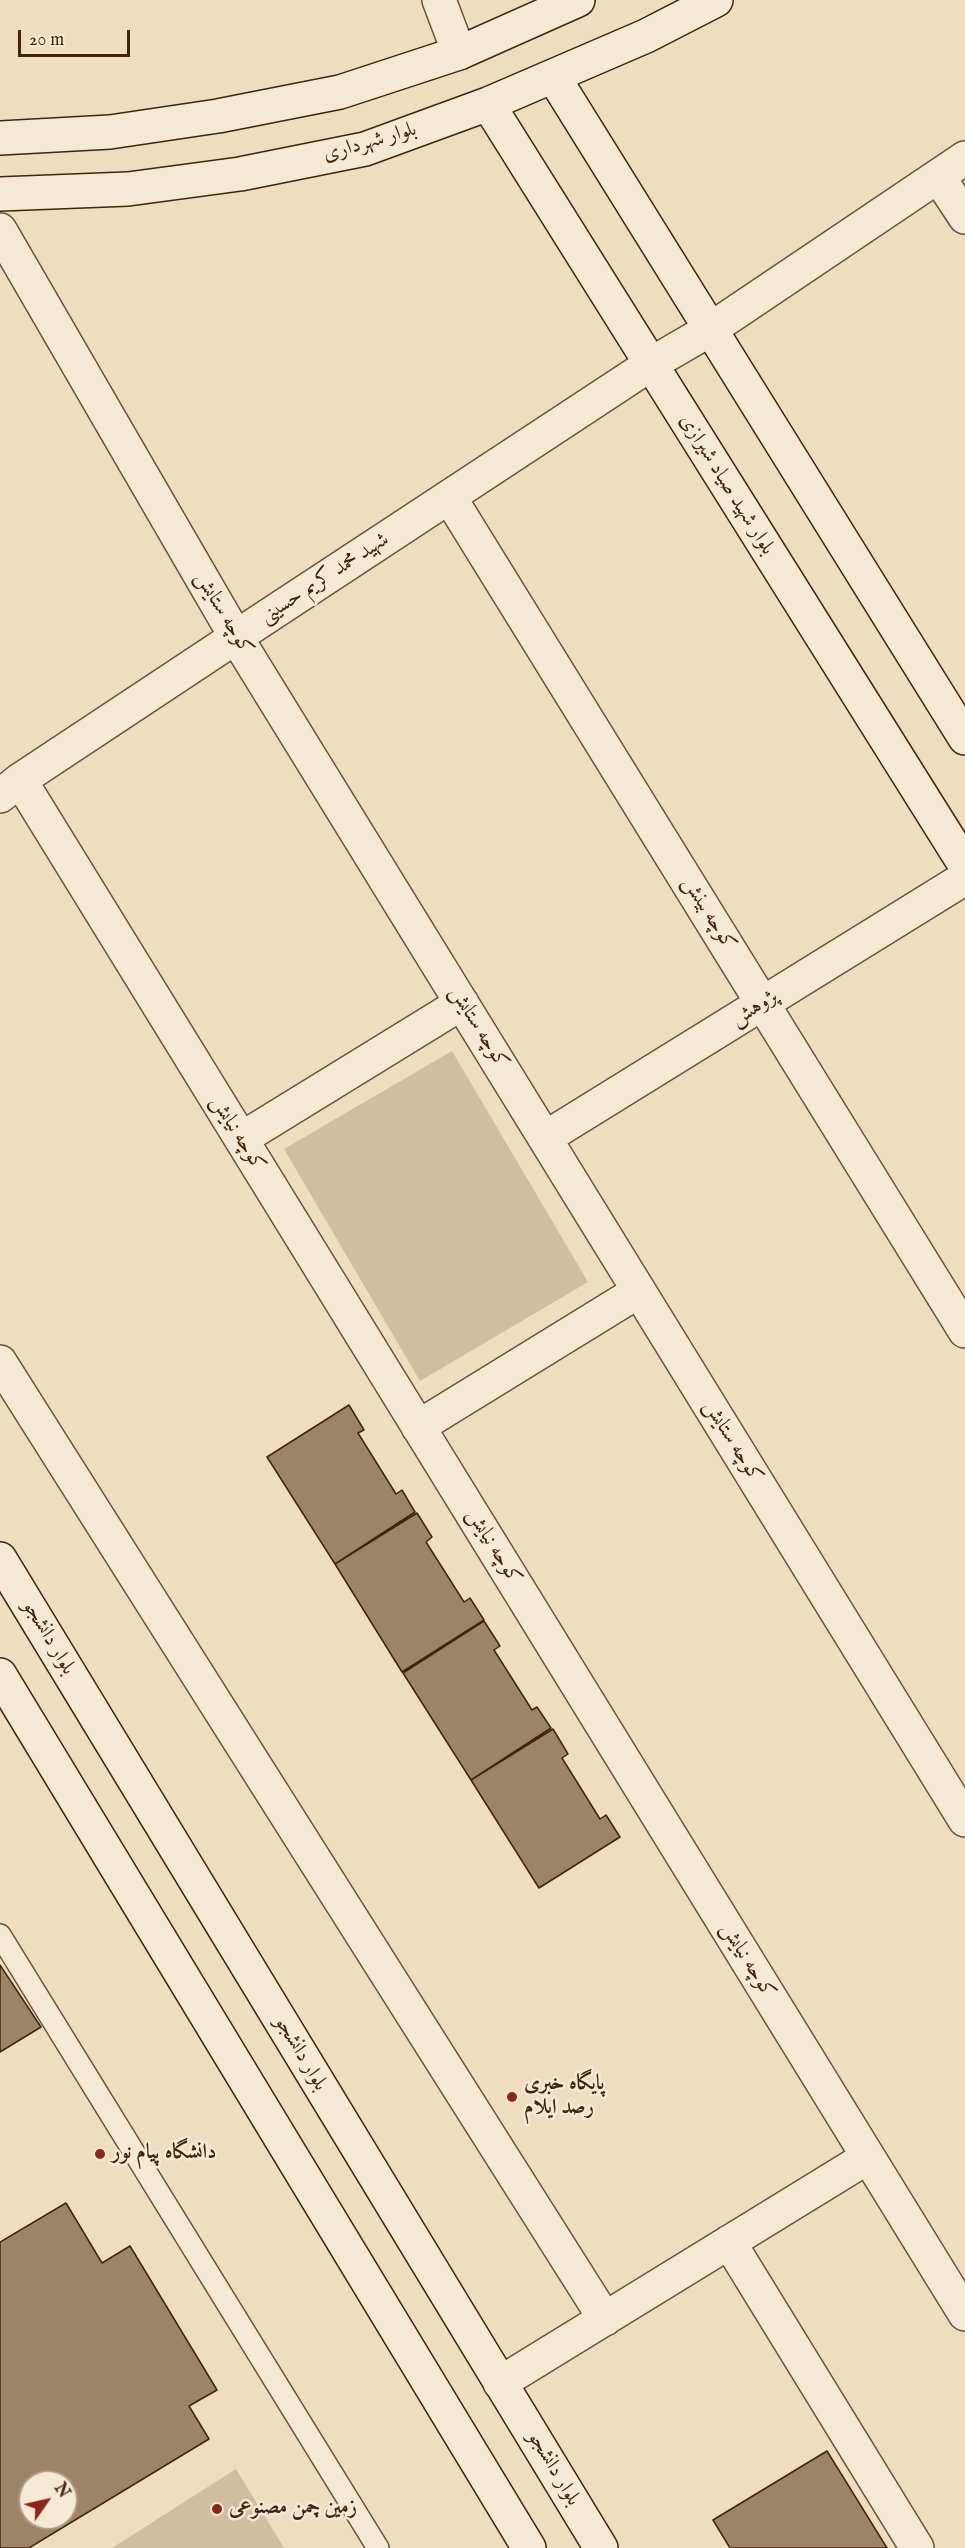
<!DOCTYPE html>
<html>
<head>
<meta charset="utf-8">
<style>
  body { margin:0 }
  #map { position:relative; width:965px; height:2548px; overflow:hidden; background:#eeddbf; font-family:"IM FELL English",serif }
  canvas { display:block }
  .north { position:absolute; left:18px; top:2470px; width:60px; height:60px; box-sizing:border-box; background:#f4e9d5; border:2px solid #ad9a83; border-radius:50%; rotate:56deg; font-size:16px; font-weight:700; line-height:24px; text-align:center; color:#422409 }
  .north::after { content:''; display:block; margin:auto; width:21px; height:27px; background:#8f2418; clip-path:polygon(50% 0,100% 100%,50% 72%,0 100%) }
  .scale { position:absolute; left:18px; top:30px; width:112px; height:27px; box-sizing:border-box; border:3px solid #422409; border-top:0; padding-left:8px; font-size:18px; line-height:21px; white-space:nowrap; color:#422409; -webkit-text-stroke:4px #f4e9d5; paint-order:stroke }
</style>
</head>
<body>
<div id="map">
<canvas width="965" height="2548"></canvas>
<div class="north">N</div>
<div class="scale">20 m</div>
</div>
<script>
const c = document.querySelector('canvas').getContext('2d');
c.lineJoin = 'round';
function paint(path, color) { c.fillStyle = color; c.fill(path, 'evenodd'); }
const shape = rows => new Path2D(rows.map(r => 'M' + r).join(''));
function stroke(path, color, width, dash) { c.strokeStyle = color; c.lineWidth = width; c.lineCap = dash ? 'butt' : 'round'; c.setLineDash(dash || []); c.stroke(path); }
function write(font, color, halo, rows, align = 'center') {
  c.font = font + ' "IM FELL English",Amiri,serif'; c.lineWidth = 5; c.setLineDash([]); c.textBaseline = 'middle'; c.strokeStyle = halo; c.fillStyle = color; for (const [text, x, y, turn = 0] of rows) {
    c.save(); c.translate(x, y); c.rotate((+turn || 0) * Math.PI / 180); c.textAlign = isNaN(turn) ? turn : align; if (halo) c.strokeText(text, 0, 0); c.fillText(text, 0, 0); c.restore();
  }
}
const green = shape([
  [452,1051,588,1282,420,1381,284,1149],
  [236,2469,284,2548,112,2548]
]);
const building = shape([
  [349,1405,364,1430,358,1433,396,1494,402,1490,415,1512,335,1564,267,1457,349,1405],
  [417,1513,432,1537,426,1542,464,1602,470,1598,484,1620,402,1672,335,1564,417,1513],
  [484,1621,500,1646,494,1650,532,1710,537,1707,551,1728,471,1780,403,1673,484,1621],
  [553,1729,568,1754,562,1758,600,1819,606,1815,620,1837,539,1888,471,1780,553,1729],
  [0,1965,41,2027,0,2052,0,1965],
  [66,2203,102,2263,130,2246,217,2390,189,2406,209,2439,29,2548,0,2548,0,2242,66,2203],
  [30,2482,66,2482,66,2518,30,2518,30,2482],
  [827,2451,887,2548,730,2548,713,2520,827,2451]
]);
const lane = shape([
  [0,1935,378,2548]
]);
const street = shape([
  [439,0,459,53],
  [938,176,965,217],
  [0,230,236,637,965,1820],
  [450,498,965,1331],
  [20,780,965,2314],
  [0,796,20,780,236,637,651,364,711,329,965,158],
  [545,1138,965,878],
  [241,1139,462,1003],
  [0,1362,605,2319],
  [418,1427,639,1291],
  [729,2242,917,2548],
  [500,2383,868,2157]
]);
const secondary = shape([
  [553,76,965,738],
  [488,104,965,865],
  [0,138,110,132,218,116,340,92,459,53,578,0],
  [0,194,128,189,240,174,365,149,488,104,646,36,716,0],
  [0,1559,601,2548],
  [0,1675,529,2548]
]);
const markers = [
  [512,2097,6,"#8f2418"],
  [100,2154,6,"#8f2418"],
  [217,2509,6,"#8f2418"]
];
const streetNames = [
  ["بلوار شهرداری",370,143,-16],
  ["بلوار شهید صیاد شیرازی",726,485,58],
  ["شهید محمد‌ کریم حسینی",325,579,-33],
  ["کوچه ستایش",223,614,59],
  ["کوچه بینش",708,914,58],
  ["پژوهش",755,1009,-32],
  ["کوچه ستایش",478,1028,58],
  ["كوچه نيايش",237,1134,58],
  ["کوچه ستایش",732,1442,58],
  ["كوچه نيايش",493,1547,58],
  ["بلوار دانشجو",48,1638,59],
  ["كوچه نيايش",747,1961,58],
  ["بلوار دانشجو",300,2054,59],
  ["بلوار دانشجو",553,2469,59]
];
const poiNames = [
  ["پایگاه خبری",524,2085],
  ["رصد ایلام",524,2109],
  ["دانشگاه پیام نور",112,2154],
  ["زمین چمن مصنوعی",229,2509]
];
paint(green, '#d1bea0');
paint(building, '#9b8468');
stroke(building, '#422409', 1.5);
stroke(lane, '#6d5236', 24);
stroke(street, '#6d5236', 36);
stroke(secondary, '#422409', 36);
stroke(lane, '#f4e9d5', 21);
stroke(street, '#f4e9d5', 33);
stroke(secondary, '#f4e9d5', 33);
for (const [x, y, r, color] of markers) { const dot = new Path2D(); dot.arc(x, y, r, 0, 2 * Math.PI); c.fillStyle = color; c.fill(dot); stroke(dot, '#f4e9d5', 2); }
write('21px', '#422409', '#f4e9d5', streetNames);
write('bold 21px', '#422409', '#f4e9d5', poiNames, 'left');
</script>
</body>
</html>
